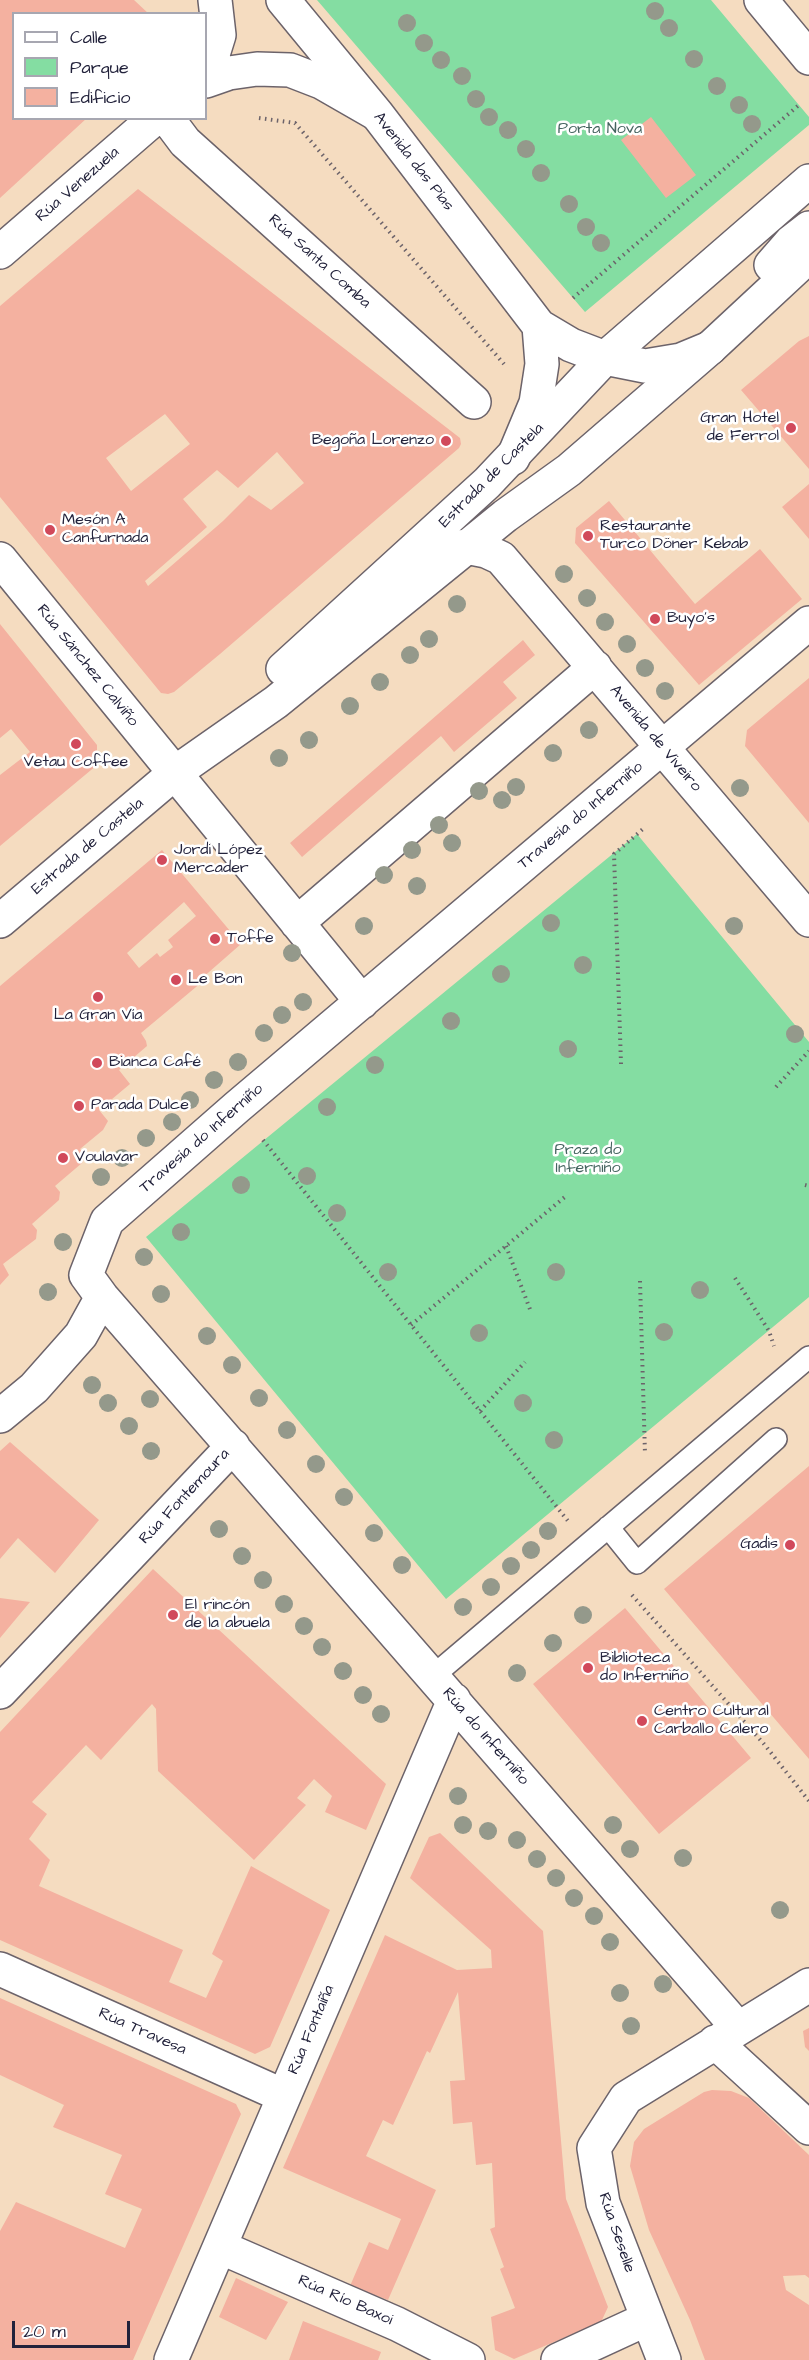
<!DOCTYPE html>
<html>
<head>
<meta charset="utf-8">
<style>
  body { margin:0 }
  #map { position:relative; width:809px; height:2360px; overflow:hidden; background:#f5dcc0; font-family:"Architects Daughter",sans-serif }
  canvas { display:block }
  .legend { position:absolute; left:12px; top:12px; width:195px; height:108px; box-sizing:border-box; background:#fff; border:2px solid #a7a7b1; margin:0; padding:8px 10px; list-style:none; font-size:18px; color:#22223b }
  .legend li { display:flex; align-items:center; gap:12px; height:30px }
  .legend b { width:30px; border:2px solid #a7a7b1 }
  .scale { position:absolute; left:12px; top:2321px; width:118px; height:27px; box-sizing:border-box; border:3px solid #22223b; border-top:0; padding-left:8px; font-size:18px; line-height:21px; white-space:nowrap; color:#22223b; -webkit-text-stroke:4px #fff; paint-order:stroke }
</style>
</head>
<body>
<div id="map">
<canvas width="809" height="2360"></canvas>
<ul class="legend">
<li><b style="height:8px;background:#fff"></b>Calle</li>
<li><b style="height:16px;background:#84dda2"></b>Parque</li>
<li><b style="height:16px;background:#f4b1a0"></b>Edificio</li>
</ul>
<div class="scale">20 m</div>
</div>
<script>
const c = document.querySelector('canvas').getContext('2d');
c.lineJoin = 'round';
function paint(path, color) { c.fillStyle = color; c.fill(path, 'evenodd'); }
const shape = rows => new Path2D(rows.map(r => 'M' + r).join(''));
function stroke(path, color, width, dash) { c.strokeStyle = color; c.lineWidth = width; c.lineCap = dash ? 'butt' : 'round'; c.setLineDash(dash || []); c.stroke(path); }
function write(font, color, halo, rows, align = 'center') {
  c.font = font + ' "Architects Daughter",sans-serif'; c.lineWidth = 5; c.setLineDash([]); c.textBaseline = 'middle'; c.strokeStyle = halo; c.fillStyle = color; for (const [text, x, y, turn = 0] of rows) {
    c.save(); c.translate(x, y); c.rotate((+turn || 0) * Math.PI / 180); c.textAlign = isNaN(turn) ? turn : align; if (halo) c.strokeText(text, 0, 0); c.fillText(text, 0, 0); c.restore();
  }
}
const green = shape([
  [317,0,711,0,809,117,809,125,585,312],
  [637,834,809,1042,809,1297,446,1599,146,1237]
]);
const building = shape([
  [0,0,134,0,149,14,14,14,14,118,87,118,0,198],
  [651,117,696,175,666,198,621,140],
  [138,189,460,438,461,444,459,448,220,654,174,692,168,694,161,693,0,497,0,306],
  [165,414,190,444,131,491,106,458],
  [277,452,304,483,271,510,249,495,223,521,148,586,145,581,207,527,183,499,217,470,238,488],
  [809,336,809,469,741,390,799,341],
  [809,484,809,539,782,507],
  [609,501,695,604,760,549,802,599,699,685,575,543,576,528],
  [0,624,97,745,97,765,0,846,0,775,30,752,11,729,0,738],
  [523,640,535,655,503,682,517,698,454,752,441,736,302,857,290,843],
  [809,678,809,823,745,746,747,730],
  [162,850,241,944,201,979,202,982,141,1033,146,1041,147,1046,119,1070,130,1084,99,1110,108,1121,103,1130,80,1149,85,1156,82,1163,55,1186,60,1192,59,1200,32,1224,37,1230,36,1239,3,1264,9,1275,0,1285,0,986],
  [184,902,196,916,168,940,173,947,160,957,157,953,139,968,127,953],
  [10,1442,99,1520,55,1573,18,1538,0,1559,0,1451],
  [809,1466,809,1759,664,1589],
  [153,1569,386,1784,366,1830,325,1812,332,1796,314,1779,297,1798,306,1805,254,1860,158,1771,156,1709,152,1704,101,1760,86,1745,32,1802,47,1814,29,1839,50,1860,39,1886,183,1950,169,1982,206,1998,223,1961,212,1954,251,1866,330,1910,270,2047,255,2054,0,1940,0,1732],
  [0,1598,30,1602,0,1638],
  [625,1608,751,1758,659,1834,533,1684],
  [440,1833,543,1931,566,2199,608,2307,601,2322,514,2359,495,2350,491,2317,515,2308,500,2269,504,2267,490,2229,495,2227,492,2163,476,2165,472,2122,453,2124,450,2081,465,2080,458,1992,430,2053,427,2051,393,2125,383,2120,366,2156,436,2190,388,2300,350,2286,369,2242,388,2250,401,2219,283,2168,385,1935,457,1970,492,1968,491,1950,410,1878,429,1837],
  [0,1998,236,2104,241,2114,133,2360,0,2360,0,2231,16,2202,125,2248,142,2209,105,2194,122,2155,53,2127,64,2105,0,2075],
  [809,2028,809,2051,805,2047,803,2031],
  [712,2090,731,2091,749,2098,809,2155,809,2278,805,2275,783,2276,786,2290,809,2305,809,2360,705,2360,690,2320,649,2230,630,2166,634,2142,644,2129,704,2092],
  [236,2278,288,2302,266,2340,219,2317],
  [303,2321,381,2352,378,2360,289,2360]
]);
const path = shape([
  [259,118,295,123,504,364],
  [573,298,799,105],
  [621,1064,614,854,643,829],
  [776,1087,809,1051],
  [263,1140,568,1521],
  [805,1185,809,1186],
  [506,1246,531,1312],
  [735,1278,769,1331,774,1346],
  [640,1281,645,1454],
  [411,1325,566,1196],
  [480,1411,525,1362],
  [632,1595,764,1744,809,1801]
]);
const lane = shape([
  [608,1527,637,1563,776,1439],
  [433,1676,809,1357]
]);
const street = shape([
  [206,70,210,64,219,35,215,0],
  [206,81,229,73,257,69,290,70,321,82,375,113],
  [167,118,185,142,474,402],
  [0,252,155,118],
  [443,546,466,547,486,551,501,558,809,920],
  [0,559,362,1002],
  [297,923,595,667],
  [0,1416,34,1388,81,1335,102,1297],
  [0,1692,233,1446],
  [0,1969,284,2096],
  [738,2028,102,1297,86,1275,107,1221,237,1107,809,623],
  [715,2042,809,2128],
  [220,2247,397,2324,468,2360],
  [171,2360,454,1700],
  [558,2360,647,2319],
  [664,2360,603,2203,594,2148,626,2098,809,1985]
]);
const secondary = shape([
  [771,265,791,242,809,228],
  [283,669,487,483,605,358,809,181],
  [0,921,176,772,276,702,505,516,569,470,710,348,809,256]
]);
const highway = shape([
  [283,0,377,114,539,326,571,345,605,358,645,366,681,360,710,348],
  [761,0,809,58],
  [513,458,536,403,542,364,539,326]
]);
const trees = [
  [655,11],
  [407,23],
  [669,28],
  [424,43],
  [694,59],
  [441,60],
  [462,76],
  [717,86],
  [476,99],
  [739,105],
  [489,117],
  [752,124],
  [508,130],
  [526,149],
  [541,173],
  [569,204],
  [586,227],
  [601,243],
  [564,574],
  [587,598],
  [457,604],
  [605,622],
  [429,639],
  [627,644],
  [410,655],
  [645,668],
  [380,682],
  [665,691],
  [350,706],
  [589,730],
  [309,740],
  [553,753],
  [279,758],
  [516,787],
  [740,788],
  [479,791],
  [502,800],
  [439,825],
  [452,843],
  [412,850],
  [384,875],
  [417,886],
  [551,923],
  [364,926],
  [734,926],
  [292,953],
  [583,965],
  [501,974],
  [303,1002],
  [282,1015],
  [451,1021],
  [264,1033],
  [795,1034],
  [568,1049],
  [238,1062],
  [375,1065],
  [214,1080],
  [190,1100],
  [327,1107],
  [172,1122],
  [146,1138],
  [122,1158],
  [307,1176],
  [101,1177],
  [241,1185],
  [337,1213],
  [181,1232],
  [63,1242],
  [144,1257],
  [388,1272],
  [556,1272],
  [700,1290],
  [48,1292],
  [161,1294],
  [664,1332],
  [479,1333],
  [207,1336],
  [232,1365],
  [92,1385],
  [259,1398],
  [150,1399],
  [108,1403],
  [523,1403],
  [129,1426],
  [287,1430],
  [554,1440],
  [151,1451],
  [316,1464],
  [344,1497],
  [219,1529],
  [548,1531],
  [374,1533],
  [531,1550],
  [242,1556],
  [402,1565],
  [511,1566],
  [263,1580],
  [491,1587],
  [284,1604],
  [463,1607],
  [583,1615],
  [304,1626],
  [553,1643],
  [322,1647],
  [343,1671],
  [517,1673],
  [363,1695],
  [381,1714],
  [458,1796],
  [463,1825],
  [613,1825],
  [488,1831],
  [517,1840],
  [630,1849],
  [683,1858],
  [537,1859],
  [556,1878],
  [574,1898],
  [780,1910],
  [594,1916],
  [610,1942],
  [663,1984],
  [620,1993],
  [631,2026]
];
const markers = [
  [791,428,6,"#d1495b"],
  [446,441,6,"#d1495b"],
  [50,530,6,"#d1495b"],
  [588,536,6,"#d1495b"],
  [655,619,6,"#d1495b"],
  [76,744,6,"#d1495b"],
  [162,860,6,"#d1495b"],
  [215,939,6,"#d1495b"],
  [176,980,6,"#d1495b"],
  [98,997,6,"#d1495b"],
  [97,1063,6,"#d1495b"],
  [79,1106,6,"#d1495b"],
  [63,1158,6,"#d1495b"],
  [790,1545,6,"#d1495b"],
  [173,1615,6,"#d1495b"],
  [588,1668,6,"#d1495b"],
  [642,1721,6,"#d1495b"]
];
const parkNames = [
  ["Porta Nova",600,130],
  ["Praza do",588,1151],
  ["Inferniño",588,1169]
];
const streetNames = [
  ["Avenida das Pías",413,162,52],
  ["Rúa Venezuela",78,185,-41],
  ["Rúa Santa Comba",319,262,42],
  ["Estrada de Castela",492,476,-45],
  ["Rúa Sánchez Calviño",87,666,51],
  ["Avenida de Viveiro",655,739,50],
  ["Travesía do Inferniño",581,816,-40],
  ["Estrada de Castela",88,847,-40],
  ["Travesía do Inferniño",202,1139,-41],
  ["Rúa Fontemoura",185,1497,-47],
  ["Rúa do Inferniño",485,1737,49],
  ["Rúa Fontaíña",312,2030,-67],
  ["Rúa Travesa",142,2032,24],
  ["Rúa Seselle",616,2233,71],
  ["Rúa Río Baxoi",345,2301,24]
];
const poiNames = [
  ["Gran Hotel",779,419,"right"],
  ["de Ferrol",779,437,"right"],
  ["Begoña Lorenzo",434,441,"right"],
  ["Mesón A",62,521],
  ["Canfurnada",62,539],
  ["Restaurante",600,527],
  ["Turco Döner Kebab",600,545],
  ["Buyo's",667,619],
  ["Vetau Coffee",76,763,"center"],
  ["Jordi López",174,851],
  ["Mercader",174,869],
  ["Toffe",227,939],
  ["Le Bon",188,980],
  ["La Gran Vía",98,1016,"center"],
  ["Bianca Café",109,1063],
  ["Parada Dulce",91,1106],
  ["Voulavar",75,1158],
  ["Gadis",778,1545,"right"],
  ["El rincón",185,1606],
  ["de la abuela",185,1624],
  ["Biblioteca",600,1659],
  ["do Inferniño",600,1677],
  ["Centro Cultural",654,1712],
  ["Carballo Calero",654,1730]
];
paint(green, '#84dda2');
paint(building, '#f4b1a0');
stroke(lane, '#6c636a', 24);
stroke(street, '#6c636a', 36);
stroke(secondary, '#6c636a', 36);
stroke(highway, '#6c636a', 36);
stroke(path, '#6c636a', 4, [1.5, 4.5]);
stroke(lane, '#fff', 21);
stroke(street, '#fff', 33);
stroke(secondary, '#fff', 33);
stroke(highway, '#fff', 33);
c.fillStyle = '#94998b';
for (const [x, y] of trees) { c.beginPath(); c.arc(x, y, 9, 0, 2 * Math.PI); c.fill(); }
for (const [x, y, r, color] of markers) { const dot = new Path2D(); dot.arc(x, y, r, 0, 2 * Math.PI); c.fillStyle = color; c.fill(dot); stroke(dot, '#fff', 2); }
write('16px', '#44635f', '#fff', parkNames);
write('16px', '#22223b', '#fff', streetNames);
write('16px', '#22223b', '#fff', poiNames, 'left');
</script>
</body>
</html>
